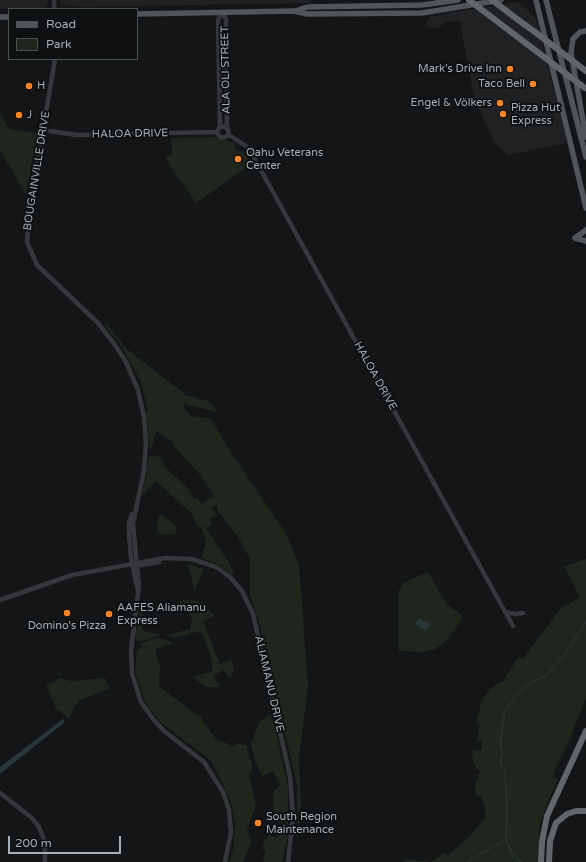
<!DOCTYPE html>
<html>
<head>
<meta charset="utf-8">
<style>
  body { margin:0 }
  #map { position:relative; width:586px; height:862px; overflow:hidden; background:#141516; font-family:"Varela Round",sans-serif }
  canvas { display:block }
  .legend { position:absolute; left:8px; top:8px; width:130px; height:52px; box-sizing:border-box; background:#0f1011; border:1px solid #4b5053; margin:0; padding:5px 7px; list-style:none; font-size:12px; color:#a5afb7 }
  .legend li { display:flex; align-items:center; gap:8px; height:20px }
  .legend b { width:20px; border:1px solid #4b5053 }
  .scale { position:absolute; left:8px; top:836px; width:113px; height:18px; box-sizing:border-box; border:2px solid #a5afb7; border-top:0; padding-left:5px; font-size:12px; line-height:14px; white-space:nowrap; color:#a5afb7; -webkit-text-stroke:3px #0f1011; paint-order:stroke }
</style>
</head>
<body>
<div id="map">
<canvas width="586" height="862"></canvas>
<ul class="legend">
<li><b style="height:5px;background:#51555a"></b>Road</li>
<li><b style="height:11px;background:#1f261e"></b>Park</li>
</ul>
<div class="scale">200 m</div>
</div>
<script>
const c = document.querySelector('canvas').getContext('2d');
c.lineJoin = 'round';
function paint(path, color) { c.fillStyle = color; c.fill(path, 'evenodd'); }
const shape = rows => new Path2D(rows.map(r => 'M' + r).join(''));
function stroke(path, color, width, dash) { c.strokeStyle = color; c.lineWidth = width; c.lineCap = dash ? 'butt' : 'round'; c.setLineDash(dash || []); c.stroke(path); }
function write(font, color, halo, rows, align = 'center') {
  c.font = font + ' "Varela Round",sans-serif'; c.lineWidth = 4; c.setLineDash([]); c.textBaseline = 'middle'; c.strokeStyle = halo; c.fillStyle = color; for (const [text, x, y, turn = 0] of rows) {
    c.save(); c.translate(x, y); c.rotate((+turn || 0) * Math.PI / 180); c.textAlign = isNaN(turn) ? turn : align; if (halo) c.strokeText(text, 0, 0); c.fillText(text, 0, 0); c.restore();
  }
}
const built = shape([
  [0,0,48,0,48,4,45,8,0,9],
  [60,0,311,0,311,3,80,7,61,5],
  [519,2,536,18,567,143,508,155,494,142,473,94,460,21,447,22,437,28,427,27,428,19,430,16]
]);
const green = shape([
  [0,114,9,129,38,134,26,195,0,150],
  [216,137,235,143,235,148,237,151,244,151,251,164,196,203,165,158,172,154,171,138],
  [105,322,127,349,186,395,208,401,213,405,217,412,184,404,183,407,191,416,211,419,234,457,285,532,299,564,308,686,299,757,301,803,297,845,297,785,258,619,250,596,250,559,239,539,217,509,217,504,212,509,216,515,210,519,213,523,206,528,228,561,234,573,232,575,217,564,202,558,206,541,201,527,198,527,191,513,156,481,142,495,149,457,159,456,166,468,188,488,194,499,197,498,202,504,214,496,203,478,172,444,173,442,160,434,157,430,151,449,149,448,146,412,148,411,140,380,120,344,105,326],
  [161,514,176,526,177,530,175,534,162,535,158,533,157,520],
  [586,559,586,699,566,748,554,772,554,777,558,780,547,804,540,824,538,862,404,862,403,859,431,862,445,853,447,856,471,835,485,818,485,805,481,797,476,795,475,783,479,778,479,773,481,773,473,763,472,751,482,750,482,741,477,741,480,724,476,723,482,699,494,686,503,681,519,656,523,659,560,609,580,597,564,566],
  [188,564,204,569,194,592,193,585],
  [428,572,446,603,461,615,462,619,445,642,435,649,424,652,399,651,399,590,405,582],
  [184,600,198,601,204,604,214,616,203,621,220,664,231,660,234,670,230,679,224,670,213,676,220,687,206,687,192,677,211,672,213,668,209,651,202,633,197,632,173,638,166,635,190,629,192,620,189,611,167,610,168,606],
  [144,608,141,627,144,631,161,635,141,641,137,641,135,636,140,611],
  [158,638,168,640,173,643,155,649,159,664,161,665,159,674,159,686,194,713,202,717,203,722,216,739,233,746,236,744,246,745,247,748,252,764,252,769,249,775,256,806,247,829,248,835,252,840,243,862,230,862,234,844,235,825,233,811,228,795,216,770,210,760,160,722,148,707,140,688,135,671,137,650,142,648,140,643],
  [60,678,71,681,105,678,109,689,80,700,73,709,69,719,56,708,46,684,55,682],
  [269,715,272,715,288,786,288,835,282,862,263,862,266,851,262,849,265,840,269,835,275,837,279,836,282,830,283,824,276,821,274,818,273,800,273,792,280,785,274,772,271,772,262,776,255,760,251,745,259,722]
]);
const water = shape([
  [419,618,430,624,426,631,415,624],
  [63,719,65,722,0,774,0,767]
]);
const stream = shape([
  [508,845,518,860,522,862],
  [468,862,494,846,505,841],
  [515,862,506,841,507,808,505,771,500,763,503,752,500,744,505,711,516,696,531,682,545,677,564,655,586,622]
]);
const minor = shape([
  [54,0,54,9],
  [222,13,226,19,227,129],
  [55,59,30,209,27,242,37,265,98,323,115,345,126,362,138,390,144,417,146,443,144,470,133,524,139,586,131,651,132,674,141,702,153,719,164,731,204,762,223,792,229,810,231,832,225,862],
  '217.5 132a5.5 5.5 0 1 1 11 0a5.5 5.5 0 1 1-11 0Z',
  [220,127,218,20,222,12],
  [43,130,76,135,217,132],
  [228,134,246,146,252,154,513,626],
  [132,514,129,523,129,534,131,558,138,591],
  [137,564,141,565,159,562],
  [0,600,72,575,165,558,192,559,216,567,230,577,242,591,253,614,290,776,293,817,288,862],
  [505,612,515,614,523,613],
  [0,793,32,818,39,827,45,842,45,862]
]);
const major = shape([
  [536,0,586,208],
  [546,0,586,157],
  [295,11,307,7,422,5,458,0],
  [137,14,294,11,307,14,422,13,501,0],
  [0,17,9,17],
  [586,31,580,32,573,39,571,53,586,137],
  [575,238,586,230],
  [575,238,586,241]
]);
const highway = shape([
  [525,25,535,32],
  [541,862,542,842,547,816,586,731],
  [549,862,550,841,556,823,567,814,576,811,586,811]
]);
const highwayBridge = shape([
  [469,0,585,88],
  [492,0,525,25],
  [535,32,586,71]
]);
const markers = [
  [510,69,4,"#f98529"],
  [533,84,4,"#f98529"],
  [29,86,4,"#f98529"],
  [500,103,4,"#f98529"],
  [503,114,4,"#f98529"],
  [19,115,4,"#f98529"],
  [238,159,4,"#f98529"],
  [67,613,4,"#f98529"],
  [109,614,4,"#f98529"],
  [258,823,4,"#f98529"]
];
const poiNames = [
  ["Mark’s Drive Inn",502,69,"right"],
  ["Taco Bell",525,84,"right"],
  ["H",37,86],
  ["Engel & Völkers",492,103,"right"],
  ["Pizza Hut",511,108],
  ["Express",511,121],
  ["J",27,115],
  ["Oahu Veterans",246,153],
  ["Center",246,166],
  ["AAFES Aliamanu",117,608],
  ["Express",117,621],
  ["Domino's Pizza",67,626,"center"],
  ["South Region",266,817],
  ["Maintenance",266,830]
];
const streetNames = [
  ["ALA OLI STREET",226,70,-91],
  ["HALOA DRIVE",130,134,-1],
  ["BOUGAINVILLE DRIVE",37,171,-81],
  ["HALOA DRIVE",375,376,61],
  ["ALIAMANU DRIVE",269,684,77]
];
paint(built, '#202123');
paint(green, '#1f261e');
paint(water, '#2a373a');
stroke(stream, '#2a373a', 1);
stroke(minor, '#35373b', 4.5);
stroke(major, '#51555a', 5.5);
stroke(highway, '#61666c', 6);
stroke(highwayBridge, '#61666c', 6);
for (const [x, y, r, color] of markers) { const dot = new Path2D(); dot.arc(x, y, r, 0, 2 * Math.PI); c.fillStyle = color; c.fill(dot); stroke(dot, '#0f1011', 1.5); }
write('11px', '#a5afb7', '#0f1011', poiNames, 'left');
write('11px', '#a5afb7', '#0f1011', streetNames);
</script>
</body>
</html>
